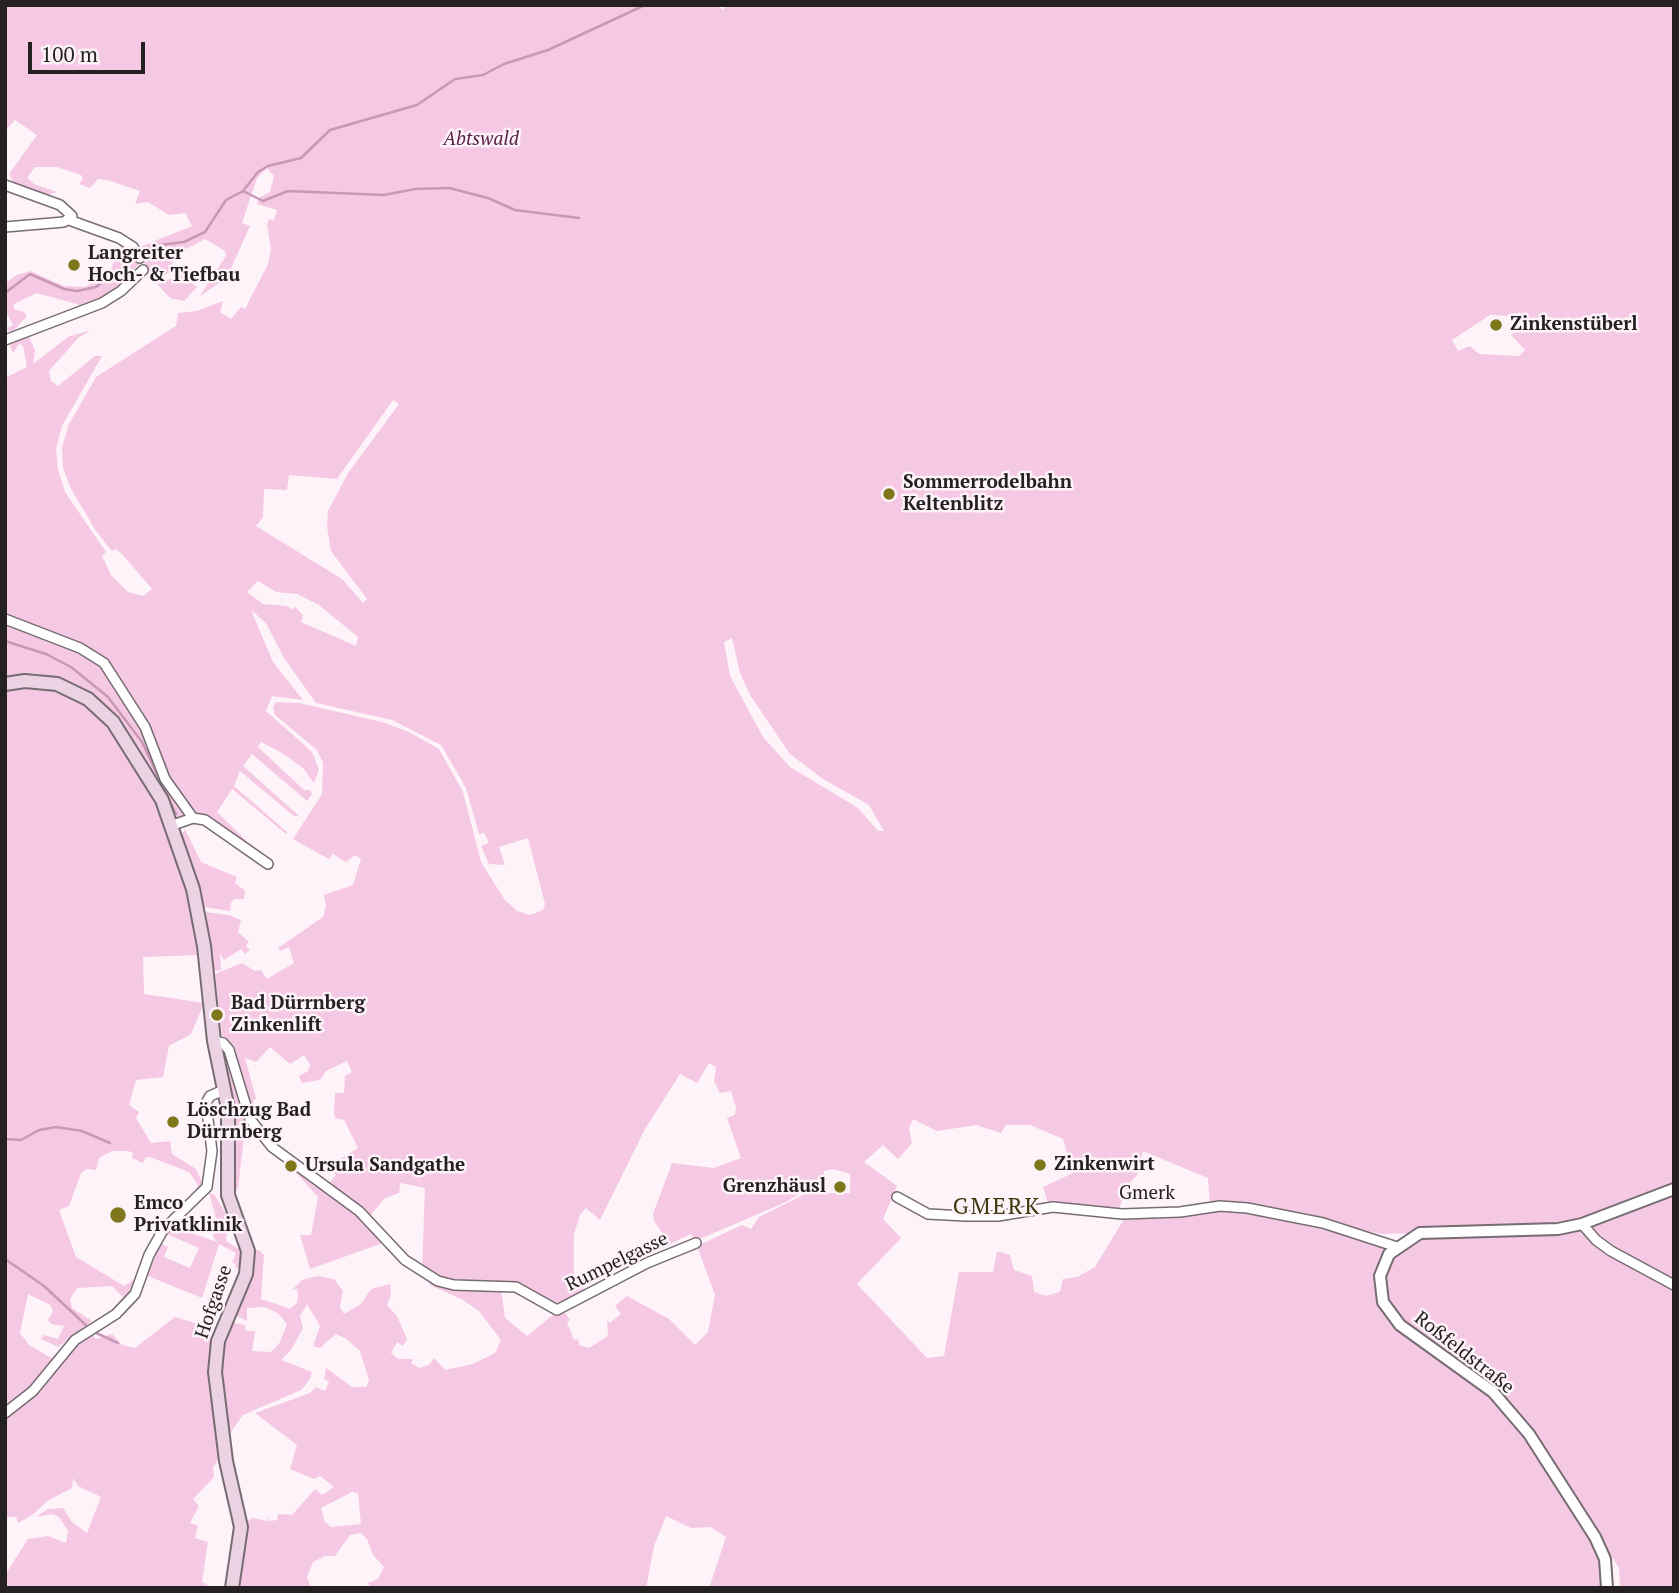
<!DOCTYPE html>
<html>
<head>
<meta charset="utf-8">
<style>
  body { margin:0 }
  #map { position:relative; width:1679px; height:1593px; overflow:hidden; background:#fef3f9; font-family:"PT Serif",serif }
  canvas { display:block }
  .frame { position:absolute; inset:0; border:7px solid #252123; pointer-events:none }
  .scale { position:absolute; left:28px; top:42px; width:117px; height:32px; box-sizing:border-box; border:4px solid #252123; border-top:0; padding-left:9px; font-size:21px; line-height:24px; white-space:nowrap; color:#252123; -webkit-text-stroke:5px #fef3f9; paint-order:stroke }
</style>
</head>
<body>
<div id="map">
<canvas width="1679" height="1593"></canvas>
<div class="frame"></div>
<div class="scale">100 m</div>
</div>
<script>
const c = document.querySelector('canvas').getContext('2d');
c.lineJoin = 'round';
function paint(path, color) { c.fillStyle = color; c.fill(path, 'evenodd'); }
const shape = rows => new Path2D(rows.map(r => 'M' + r).join(''));
function stroke(path, color, width, dash) { c.strokeStyle = color; c.lineWidth = width; c.lineCap = dash ? 'butt' : 'round'; c.setLineDash(dash || []); c.stroke(path); }
function write(font, color, halo, rows, align = 'center') {
  c.font = font + ' "PT Serif",serif'; c.lineWidth = 5; c.setLineDash([]); c.textBaseline = 'middle'; c.strokeStyle = halo; c.fillStyle = color; for (const [text, x, y, turn = 0] of rows) {
    c.save(); c.translate(x, y); c.rotate((+turn || 0) * Math.PI / 180); c.textAlign = isNaN(turn) ? turn : align; if (halo) c.strokeText(text, 0, 0); c.fillText(text, 0, 0); c.restore();
  }
}
const green = shape([
  [5,5,716,5,723,10,727,5,1674,5,1674,1588,1620,1588,1619,1568,1600,1537,1607,1588,709,1588,726,1537,710,1527,691,1528,666,1516,654,1546,646,1588,371,1588,368,1583,378,1579,384,1567,373,1555,367,1539,361,1533,350,1535,335,1556,325,1556,313,1562,307,1577,311,1588,237,1588,246,1538,245,1522,253,1518,267,1521,268,1516,269,1521,277,1520,278,1514,292,1515,315,1489,322,1495,334,1487,320,1476,314,1479,290,1469,297,1445,255,1413,310,1393,316,1387,325,1391,329,1382,324,1379,326,1368,352,1387,366,1387,369,1380,360,1351,345,1338,336,1334,320,1348,313,1346,320,1326,307,1304,300,1316,303,1328,291,1350,281,1360,312,1372,310,1379,301,1390,243,1415,228,1436,220,1358,230,1322,245,1325,246,1331,255,1331,252,1351,271,1352,279,1344,287,1324,279,1314,265,1307,247,1308,247,1321,237,1316,252,1250,259,1250,264,1255,261,1299,290,1309,297,1303,298,1296,297,1289,292,1290,302,1280,317,1276,334,1279,343,1291,340,1307,344,1314,361,1304,371,1289,390,1284,391,1295,387,1305,397,1316,407,1339,403,1346,397,1342,391,1353,398,1359,413,1359,411,1363,419,1368,429,1365,434,1358,445,1370,473,1364,495,1353,501,1340,479,1311,463,1300,430,1285,426,1278,501,1289,505,1318,527,1336,554,1314,565,1313,570,1320,567,1322,574,1340,578,1339,579,1345,589,1348,608,1336,607,1320,610,1323,621,1314,615,1306,627,1296,669,1319,695,1345,708,1332,715,1295,697,1246,742,1225,751,1229,759,1217,823,1185,824,1193,850,1193,850,1174,833,1169,824,1171,823,1180,786,1202,695,1241,691,1234,670,1244,654,1221,653,1214,672,1163,714,1168,741,1158,727,1118,735,1115,736,1108,731,1091,720,1093,714,1081,716,1067,709,1063,697,1083,680,1074,645,1129,600,1220,586,1208,580,1215,574,1234,574,1275,577,1283,587,1292,559,1307,518,1284,461,1283,422,1270,425,1188,400,1183,399,1193,385,1198,369,1217,328,1185,336,1175,326,1168,358,1148,344,1120,335,1118,334,1112,335,1093,344,1093,345,1076,352,1072,347,1061,326,1071,320,1080,302,1083,299,1076,308,1071,310,1065,304,1055,290,1064,270,1047,256,1062,245,1058,256,1098,249,1108,234,1046,222,1035,215,974,242,963,255,971,261,970,267,979,294,963,289,947,280,951,278,948,323,917,326,906,324,895,353,885,361,859,355,855,346,862,333,854,329,859,293,839,322,794,323,763,317,750,275,715,273,707,276,702,299,703,382,722,409,732,439,749,463,792,481,862,504,899,517,911,530,915,543,910,545,904,528,838,499,847,505,865,489,864,481,846,489,843,484,833,479,834,466,788,441,745,392,720,316,703,284,658,266,623,251,610,273,662,303,700,272,696,266,711,312,752,319,770,314,783,303,768,282,753,261,742,258,747,304,790,310,790,312,794,307,801,252,754,243,766,299,816,294,816,240,771,234,786,287,832,286,834,232,789,217,812,262,856,199,814,176,791,145,721,115,672,87,648,5,615,5,378,27,367,23,346,19,344,13,353,9,343,27,333,35,350,33,364,68,337,91,330,78,338,49,371,51,381,58,386,95,356,102,356,62,426,56,449,58,470,65,492,106,552,102,556,111,575,128,592,143,596,152,589,122,554,116,549,112,551,96,531,71,489,63,468,62,448,68,426,96,377,176,326,178,313,197,311,223,301,220,312,231,319,241,307,245,309,268,264,271,249,267,225,269,219,274,220,277,210,257,204,259,198,270,192,274,176,267,168,257,178,242,223,250,226,227,277,199,297,226,256,225,251,205,239,174,255,171,272,156,278,151,275,137,248,192,226,185,213,169,215,148,202,135,204,140,191,107,180,98,179,90,188,79,184,83,179,81,175,57,167,35,167,27,178,34,184,57,192,46,195,15,185,9,174,37,135,15,120,5,131],
  [1520,312,1525,324,1511,335,1525,350,1519,356,1479,354,1470,346,1458,351,1452,340,1490,315,1513,316],
  [393,400,399,404,348,473,328,511,327,526,331,551,367,599,363,603,342,579,256,526,263,517,264,489,287,490,289,475,337,479],
  [258,581,276,592,297,594,319,605,358,637,356,646,301,622,303,615,295,607,293,610,287,606,263,604,247,592],
  [732,638,740,673,750,695,790,754,823,779,869,805,884,831,878,831,858,808,790,767,763,737,730,676,724,642],
  [913,1119,937,1131,976,1125,1001,1133,1006,1125,1030,1125,1063,1139,1073,1173,1043,1187,1048,1203,1119,1209,1127,1186,1137,1175,1143,1151,1208,1178,1210,1204,1260,1207,1381,1234,1417,1233,1389,1254,1380,1242,1233,1210,1164,1219,1124,1219,1095,1267,1077,1277,1063,1279,1060,1292,1046,1296,1034,1292,1032,1276,1014,1270,1010,1255,997,1251,993,1272,959,1272,944,1356,927,1358,857,1284,901,1238,883,1219,897,1186,864,1162,883,1145,898,1159,912,1143,909,1128],
  [352,1492,358,1493,361,1524,331,1527,325,1522,321,1508],
  [121,244,131,249,139,264,111,294,82,309,77,304,36,293,14,304,14,309,24,312,27,316,13,331,8,331,7,328,13,325,5,310,5,283,17,275,30,271,64,286,85,287,104,277,112,267],
  [181,275,197,287,184,301,170,298,157,284],
  [5,622,88,655,102,665,124,695,185,814,183,817,174,818,154,774,126,732,66,682,34,673,5,676],
  [16,686,53,689,89,705,107,722,136,764,162,816,190,905,200,955,143,957,144,994,204,1003,191,1034,169,1046,163,1077,136,1080,129,1105,139,1112,136,1118,151,1143,170,1141,172,1154,196,1169,204,1186,174,1212,194,1193,198,1185,189,1172,150,1157,145,1158,143,1163,132,1158,133,1153,128,1151,112,1151,99,1158,96,1170,87,1169,81,1173,69,1206,59,1210,76,1257,124,1286,137,1278,125,1299,112,1286,78,1288,74,1292,70,1300,72,1308,92,1321,58,1347,41,1339,44,1335,58,1339,64,1326,51,1324,48,1320,53,1311,50,1305,28,1294,20,1333,29,1345,53,1359,34,1384,5,1406,5,689],
  [185,829,201,862,237,877,235,883,245,891,244,899,234,899,231,903,230,911,203,907,182,834],
  [205,912,229,915,241,920,238,932,249,942,246,946,250,950,245,954,241,949,224,960,220,953,221,970,214,971],
  [223,1050,246,1118,238,1189,233,1189],
  [290,1166,354,1210,383,1243,310,1269,300,1235,311,1235,318,1197],
  [209,1193,214,1194,229,1219,226,1241,242,1251,243,1259,242,1268,235,1268,236,1264,232,1263,236,1253,219,1244,202,1298,148,1276,160,1243,168,1247,164,1257,190,1268,199,1248,167,1234,172,1226,217,1242,213,1236,217,1221],
  [175,1317,202,1325,213,1340,210,1390,219,1458,213,1467,214,1477,193,1499,199,1506,190,1523,198,1526,195,1538,208,1542,202,1582,213,1588,5,1588,5,1575,28,1539,48,1536,66,1543,68,1531,59,1517,52,1514,36,1517,48,1509,63,1508,72,1522,87,1533,101,1497,78,1486,73,1478,72,1488,49,1500,32,1515,18,1523,16,1517,5,1517,5,1418,41,1391,71,1351,92,1334,96,1339,112,1334,122,1345,135,1348]
]);
const stream = shape([
  [243,191,263,201,288,191,384,195,415,189,449,188,488,198,515,210,579,218],
  [5,293,30,274,64,289,77,291,96,287,152,246,184,242,205,232,226,200,243,191,258,172,268,166,301,158,330,130,417,105,455,79,483,75,504,64,548,50,645,5],
  [5,641,46,654,71,667,108,697,142,742,176,814],
  [5,1139,21,1140,39,1130,56,1127,82,1131,110,1143],
  [5,1259,44,1286,89,1328],
  [94,1332,118,1343]
]);
const minor = shape([
  [5,185,60,205,72,216,64,222,5,227],
  [69,220,119,238,133,247,140,258],
  [5,340,102,303,121,291,143,270],
  [5,619,80,648,104,663,145,727,165,779,193,818],
  [173,825,193,818,205,820,268,864],
  [214,1041,223,1043,229,1050,250,1119,272,1147,359,1211,405,1260,438,1281,454,1285,516,1287,557,1310,647,1263,696,1243],
  [897,1197,928,1214,965,1216,998,1216,1053,1207,1122,1214,1180,1212,1220,1206,1247,1208,1323,1223,1397,1247],
  [1582,1224,1596,1240,1611,1251,1674,1285],
  [5,1413,33,1391,75,1340,116,1314,135,1294,149,1255,163,1230,207,1187,212,1151,206,1103,210,1096,224,1090]
]);
const tertiary = shape([
  [1607,1588,1605,1559,1595,1537,1529,1434,1493,1392,1400,1325,1383,1302,1380,1276,1389,1254,1420,1233,1558,1229,1582,1224,1674,1189]
]);
const secondary = shape([
  [5,684,25,681,57,684,88,699,113,722,162,800,193,889,204,946,214,1041,228,1109,228,1195,248,1251,246,1274,218,1341,215,1372,226,1461,241,1527,232,1588]
]);
const markers = [
  [74,265,7,"#7e771c"],
  [1496,325,7,"#7e771c"],
  [889,494,7,"#7e771c"],
  [217,1015,7,"#7e771c"],
  [173,1122,7,"#7e771c"],
  [1040,1165,7,"#7e771c"],
  [291,1166,7,"#7e771c"],
  [840,1187,7,"#7e771c"],
  [118,1215,9,"#7e771c"]
];
const parkNames = [
  ["Abtswald",481,140]
];
const poiNames = [
  ["Langreiter",88,254],
  ["Hoch- & Tiefbau",88,276],
  ["Zinkenstüberl",1510,325],
  ["Sommerrodelbahn",903,483],
  ["Keltenblitz",903,505],
  ["Bad Dürrnberg",231,1004],
  ["Zinkenlift",231,1026],
  ["Löschzug Bad",187,1111],
  ["Dürrnberg",187,1133],
  ["Zinkenwirt",1054,1165],
  ["Ursula Sandgathe",305,1166],
  ["Grenzhäusl",826,1187,"right"],
  ["Emco",134,1204],
  ["Privatklinik",134,1226]
];
const streetNames = [
  ["Gmerk",1147,1194],
  ["Rumpelgasse",617,1262,-26],
  ["Hofgasse",214,1302,-71],
  ["Roßfeldstraße",1464,1353,38]
];
const quarterNames = [
  ["GMERK",997,1207]
];
paint(green, '#f5c8e4');
stroke(stream, '#c899b6', 2.5);
stroke(minor, '#766c72', 12);
stroke(tertiary, '#766c72', 14);
stroke(secondary, '#766c72', 16);
stroke(minor, '#fff', 9);
stroke(tertiary, '#fff', 10);
stroke(secondary, '#ecd3e4', 12);
for (const [x, y, r, color] of markers) { const dot = new Path2D(); dot.arc(x, y, r, 0, 2 * Math.PI); c.fillStyle = color; c.fill(dot); stroke(dot, '#fef3f9', 2.5); }
write('italic 19px', '#5a2249', '#fef3f9', parkNames);
write('bold 19px', '#252123', '#fef3f9', poiNames, 'left');
write('19px', '#252123', '#fef3f9', streetNames);
c.letterSpacing = '2px';
write('23px', '#3d3a10', '#fef3f9', quarterNames);
c.letterSpacing = '0px';
</script>
</body>
</html>
